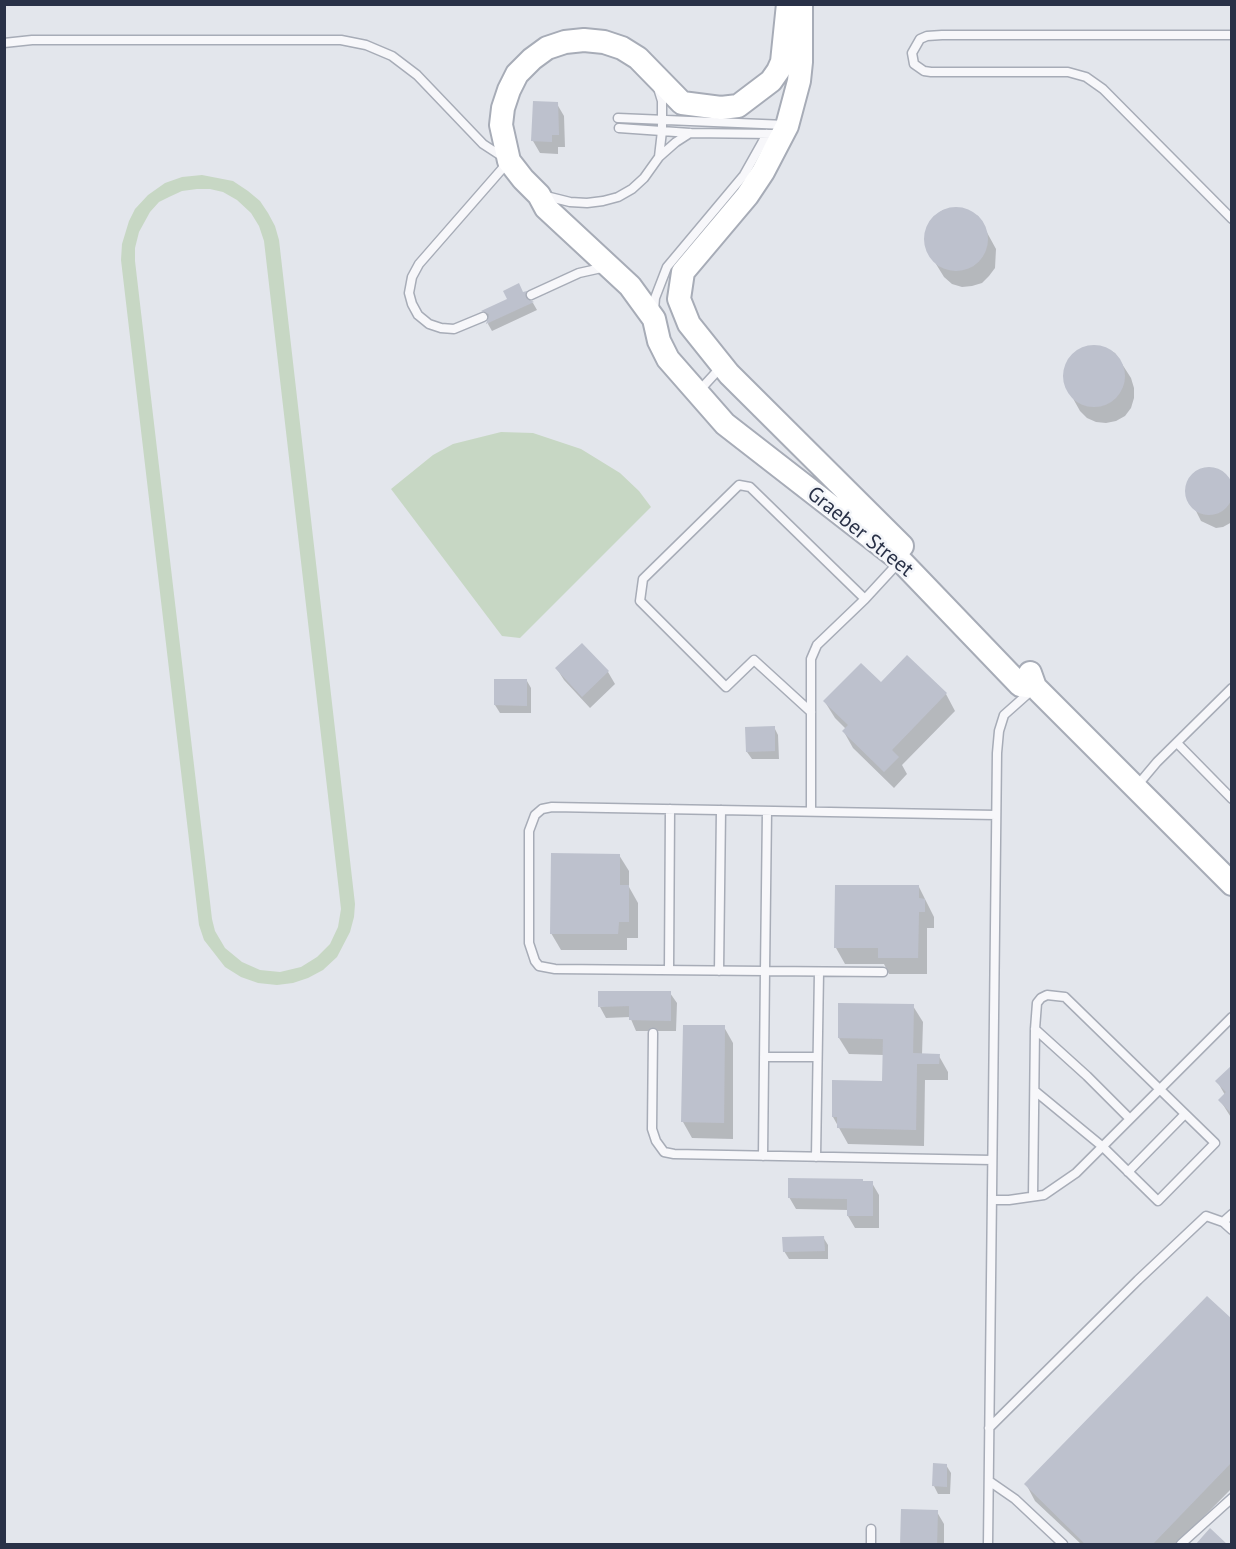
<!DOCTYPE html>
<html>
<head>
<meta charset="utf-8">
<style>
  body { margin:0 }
  #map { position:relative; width:1236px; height:1549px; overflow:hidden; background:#e3e6ec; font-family:"PT Sans",sans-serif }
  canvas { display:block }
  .frame { position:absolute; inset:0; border:6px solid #293147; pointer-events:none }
</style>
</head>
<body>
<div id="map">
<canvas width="1236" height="1549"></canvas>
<div class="frame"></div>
</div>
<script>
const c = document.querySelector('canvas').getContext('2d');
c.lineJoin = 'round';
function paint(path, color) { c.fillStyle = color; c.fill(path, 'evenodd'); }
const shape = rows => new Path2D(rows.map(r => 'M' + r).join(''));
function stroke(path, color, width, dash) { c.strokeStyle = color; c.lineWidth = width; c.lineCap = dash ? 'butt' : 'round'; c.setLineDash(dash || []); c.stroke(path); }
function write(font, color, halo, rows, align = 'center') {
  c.font = font + ' "PT Sans",sans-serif'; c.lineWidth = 5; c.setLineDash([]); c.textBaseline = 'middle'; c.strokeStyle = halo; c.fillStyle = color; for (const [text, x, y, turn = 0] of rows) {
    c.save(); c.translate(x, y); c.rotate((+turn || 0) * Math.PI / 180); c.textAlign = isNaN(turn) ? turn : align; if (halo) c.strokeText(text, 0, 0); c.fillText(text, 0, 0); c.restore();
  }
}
const green = shape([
  [202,175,233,181,248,191,260,201,268,213,275,226,279,240,355,904,354,917,350,932,337,957,323,970,308,978,293,983,277,985,258,983,241,977,225,967,204,940,199,925,121,260,122,244,129,221,135,209,148,195,165,183,182,177],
  [197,189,210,189,223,192,237,200,251,213,259,226,264,241,339,891,341,909,338,927,330,944,317,957,301,967,280,972,260,970,242,962,225,948,215,931,212,919,135,261,135,248,139,232,150,212,159,202,169,197,182,191],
  [501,432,533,433,581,449,620,473,639,491,651,507,520,638,502,636,391,489,433,455,453,444]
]);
const shadow = shape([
  [557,104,564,116,565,147,558,147,558,154,540,153,533,141],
  [962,208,978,216,996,249,995,268,989,276,982,283,972,286,962,287,952,284,944,277,928,251,925,242,926,231,936,215,943,210],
  [526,293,530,302,533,303,537,310,492,331,488,324,489,319,483,312],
  [1097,346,1106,348,1115,353,1131,378,1134,388,1134,398,1131,408,1125,416,1116,421,1106,423,1096,422,1087,418,1080,411,1065,384,1066,365,1071,357,1087,347],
  [1210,468,1224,473,1232,482,1232,522,1223,527,1216,528,1201,521,1187,493,1191,478,1196,473],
  [582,645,608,672,615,684,590,708,564,680,557,669],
  [907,658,946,694,955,711,902,765,907,774,894,788,853,748,844,732,846,729,835,718,825,702,881,684],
  [527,681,531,688,531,713,500,713,495,705],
  [774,727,778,735,779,759,752,759,747,752],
  [619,855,629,871,629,887,638,903,638,938,627,938,627,950,561,950,551,933],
  [919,887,934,917,934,928,927,928,927,974,889,974,884,964,845,964,836,948],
  [670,993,677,1003,676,1031,636,1031,630,1017,606,1018,600,1007],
  [913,1006,923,1022,922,1055,939,1056,948,1072,948,1080,925,1080,924,1146,848,1144,833,1117,883,1083,884,1055,849,1054,839,1038],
  [724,1027,733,1043,733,1139,692,1138,683,1122],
  [1232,1067,1232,1119,1220,1100,1225,1095,1217,1081],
  [864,1183,872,1183,879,1195,879,1228,855,1228,848,1216,848,1210,796,1209,789,1197],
  [823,1237,828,1245,828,1259,789,1259,784,1251],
  [1232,1322,1232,1488,1177,1544,1081,1544,1035,1501,1026,1484],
  [946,1465,951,1473,950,1494,938,1494,934,1486],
  [937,1512,944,1524,944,1544,902,1544]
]);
const building = shape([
  [533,101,558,102,559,135,552,135,552,142,531,141],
  '924 239a32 32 0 1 1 64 0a32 32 0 1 1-64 0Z',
  [519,283,523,292,527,291,526,298,534,302,486,324,489,314,481,311,507,299,503,291],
  '1063 376a31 31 0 1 1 62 0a31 31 0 1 1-62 0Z',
  '1185 491a24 24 0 1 1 48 0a24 24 0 1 1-48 0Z',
  [582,643,609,671,582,697,555,668],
  [907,655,947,693,892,750,899,757,884,772,842,731,848,725,823,701,861,663,881,682],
  [494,679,527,679,527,706,494,705],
  [775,726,775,751,746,752,745,727],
  [551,853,620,854,620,885,629,885,629,922,619,922,618,934,550,934],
  [835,885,919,885,919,898,925,899,925,912,919,912,918,958,878,958,878,948,834,948],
  [598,991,671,991,671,1021,629,1020,629,1006,598,1007],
  [838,1003,914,1004,913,1053,940,1054,939,1064,917,1064,916,1130,837,1128,837,1117,832,1117,832,1080,882,1081,883,1039,838,1038],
  [683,1025,725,1025,724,1123,681,1122],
  [1232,1065,1232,1114,1218,1100,1226,1092,1215,1081],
  [788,1178,863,1179,863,1181,873,1181,873,1216,847,1216,847,1199,788,1198],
  [824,1236,825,1251,783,1252,782,1237],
  [1207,1296,1232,1319,1232,1462,1152,1545,1086,1545,1024,1484],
  [933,1463,947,1464,947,1487,932,1486],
  [901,1509,938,1510,937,1545,900,1545],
  [1210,1528,1228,1545,1195,1545]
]);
const lane = shape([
  [1232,35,942,35,927,36,920,39,912,53,914,64,924,71,931,72,1068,72,1086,77,1103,89,1232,219],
  [4,43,32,40,341,40,366,45,392,56,417,75,483,144,509,161,419,264,412,277,409,293,412,304,418,315,429,324,441,328,454,329,483,317],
  [618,118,786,125],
  [619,128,690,133,772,134],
  [659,157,676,142,690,133],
  [542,195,570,202,587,203,603,201,618,197,632,189,644,178,659,157,662,131,662,101,658,88],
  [531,295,579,273,606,267],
  [654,310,655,298,667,267,744,175,767,134],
  [699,391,721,367],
  [811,712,754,660,726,687,640,601,643,579,739,485,750,487,865,599],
  [1177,743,1232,799],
  [1136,787,1157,762,1232,688],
  [767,811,765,971,883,972],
  [811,811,811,659,817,645,865,599,900,561],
  [669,970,670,809],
  [719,971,721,810],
  [1035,1029,1087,1076,1130,1119],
  [653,1033,652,1129,656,1141,664,1152,674,1154,992,1160],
  [764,1057,817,1057],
  [763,1156,765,971,555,969,539,966,535,961,529,943,529,831,535,815,542,809,552,807,996,815],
  [816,1157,819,972],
  [1128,1172,1185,1114],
  [1033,1196,1035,1029,1037,1003,1041,998,1047,995,1065,997,1215,1143,1158,1201,1103,1147,1035,1091],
  [992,1200,1009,1200,1044,1195,1076,1173,1232,1017],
  [1223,1222,1232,1214],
  [989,1428,1138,1280,1206,1216,1223,1222,1232,1230],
  [989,1481,1015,1499,1063,1544],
  [871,1544,871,1529],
  [988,1544,997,753,999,731,1004,715,1031,691],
  [1181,1544,1232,1498]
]);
const secondary = shape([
  [788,4,782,62,778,71,771,81,738,106,721,108,682,103,638,58,622,48,604,42,584,40,565,42,547,48,532,59,517,74,509,90,503,108,501,125,509,161,523,179,539,195,546,208,630,286,654,319,659,341,668,359,725,424,900,560,1020,685,1035,687],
  [801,4,801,62,799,81,787,126,763,172,747,196,683,272,679,299,689,324,729,374,902,546],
  [1030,673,1035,687,1232,884]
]);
const streetNames = [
  ["Graeber Street",860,532,39]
];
paint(green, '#c7d7c4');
paint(shadow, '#0003');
paint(building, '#bdc1cd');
stroke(lane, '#a7acb7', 11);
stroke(secondary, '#a7acb7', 26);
stroke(lane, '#f7f7fa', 8);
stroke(secondary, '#fff', 22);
write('21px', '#293147', '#f3f5f9', streetNames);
</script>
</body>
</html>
